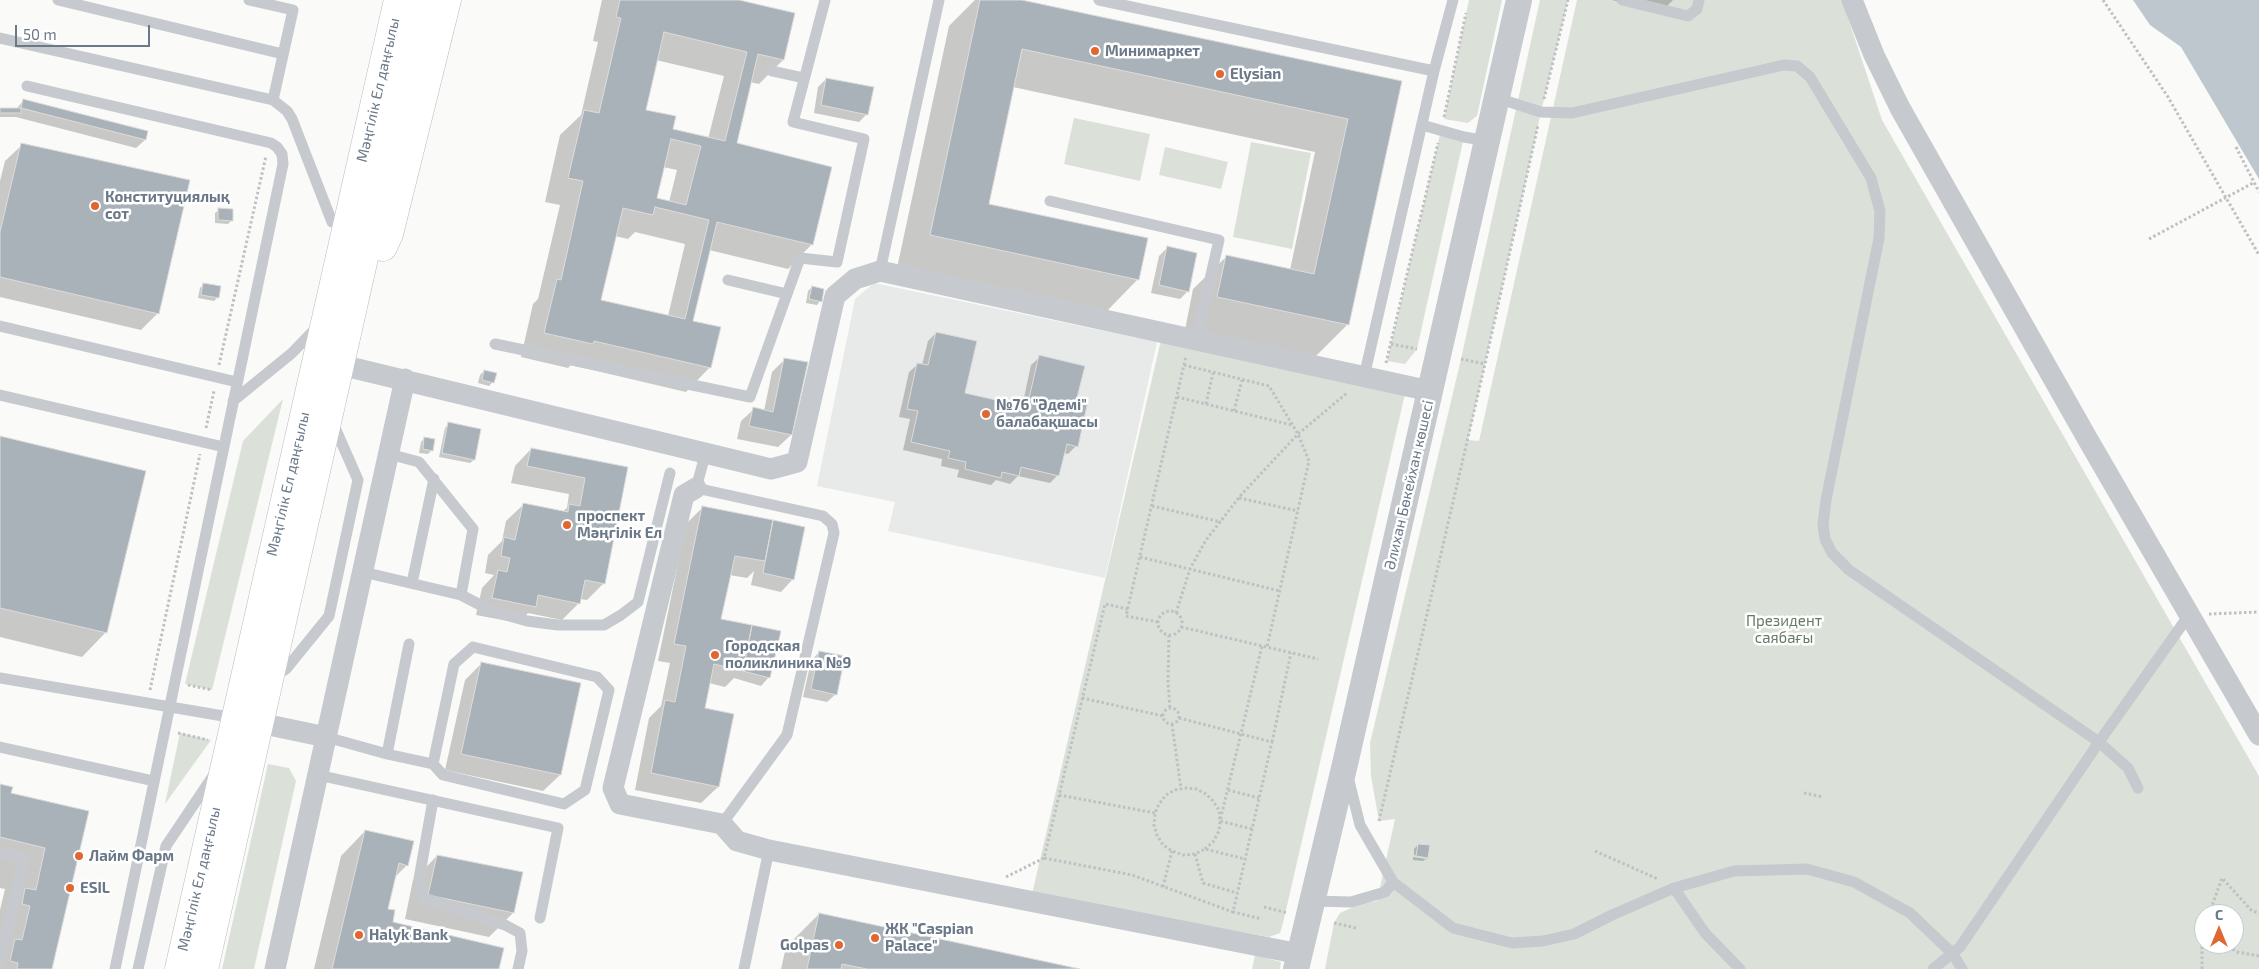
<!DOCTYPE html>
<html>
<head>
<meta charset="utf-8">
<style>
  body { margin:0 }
  #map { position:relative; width:2259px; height:969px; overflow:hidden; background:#fafaf8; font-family:"Exo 2",sans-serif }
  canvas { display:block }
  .north { position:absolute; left:2194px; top:904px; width:50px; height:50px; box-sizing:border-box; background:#fff; border:1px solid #c3c9cf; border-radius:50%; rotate:0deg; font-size:14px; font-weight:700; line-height:20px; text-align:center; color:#6a7888 }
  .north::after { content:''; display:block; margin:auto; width:18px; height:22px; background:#e06632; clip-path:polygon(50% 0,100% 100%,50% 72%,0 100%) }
  .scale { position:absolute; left:15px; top:25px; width:135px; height:22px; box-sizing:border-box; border:2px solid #6a7888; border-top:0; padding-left:6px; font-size:15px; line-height:18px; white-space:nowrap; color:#6a7888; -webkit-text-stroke:4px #fff; paint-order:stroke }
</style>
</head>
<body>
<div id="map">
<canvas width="2259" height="969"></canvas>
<div class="north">С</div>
<div class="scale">50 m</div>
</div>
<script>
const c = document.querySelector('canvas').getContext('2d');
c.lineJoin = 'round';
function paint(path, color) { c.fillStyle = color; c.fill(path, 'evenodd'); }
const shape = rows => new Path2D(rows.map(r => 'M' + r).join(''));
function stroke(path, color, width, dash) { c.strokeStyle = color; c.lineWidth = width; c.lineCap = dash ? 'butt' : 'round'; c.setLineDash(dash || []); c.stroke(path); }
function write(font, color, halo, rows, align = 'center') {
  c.font = font + ' "Exo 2",sans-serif'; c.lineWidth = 5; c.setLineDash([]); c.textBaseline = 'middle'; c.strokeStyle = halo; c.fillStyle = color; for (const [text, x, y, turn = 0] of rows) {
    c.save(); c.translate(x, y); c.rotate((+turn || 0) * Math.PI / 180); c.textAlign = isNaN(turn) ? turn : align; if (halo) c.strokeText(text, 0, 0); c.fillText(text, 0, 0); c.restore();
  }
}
const built = shape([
  [874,283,1157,342,1105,578,888,531,895,502,817,486,855,299]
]);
const green = shape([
  [1469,0,1502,0,1477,116,1468,123,1444,119],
  [1540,0,1568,0,1541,112,1468,440,1479,441,1577,0,1842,0,1882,120,2259,776,2259,969,1325,969,1334,923,1340,913,1362,903,1377,901,1395,819,1379,821,1371,776,1370,743,1461,359],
  [2204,914,2234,914,2234,944,2204,944],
  [1074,118,1150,134,1140,181,1064,164],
  [1441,130,1464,137,1417,349,1405,364,1387,361],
  [1251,142,1311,153,1292,249,1233,237],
  [1165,147,1228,162,1221,189,1159,175],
  [1161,340,1405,394,1283,923,1280,933,1269,937,1032,894],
  [283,399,212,690,185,684,243,441],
  [180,733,211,740,165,804],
  [268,764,289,768,296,781,254,969,222,969],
  [1255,955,1281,962,1280,969,1252,969]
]);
const water = shape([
  [2133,0,2259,0,2259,179,2181,47,2150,25]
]);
const shadow = shape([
  [602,0,734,0,783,60,759,84,750,82,735,144,812,244,788,269,709,250,692,322,710,367,686,392,571,365,568,368,521,357,533,304,538,299,560,205,545,202,560,135,581,115,598,42,593,41],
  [656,60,724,76,708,139,672,130,645,110],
  [663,167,677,170,669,202,656,199],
  [635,232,685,244,668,316,600,301,615,236,628,239],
  [975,0,1016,0,1400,82,1348,324,1315,357,1185,330,1193,289,1227,256,1290,270,1315,152,1013,87,988,205,1138,279,1105,313,897,268,949,26],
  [1612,0,1673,0,1661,12],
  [826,79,867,114,859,122,814,113,818,87],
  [24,100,145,140,136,148,16,117,0,117,0,109,16,109],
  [22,145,158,313,141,330,0,297,0,181,5,161],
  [219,210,232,220,228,224,215,223,215,213],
  [1167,248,1188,291,1180,299,1151,293,1159,256],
  [204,284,218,297,214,301,198,298,200,288],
  [812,287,820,301,817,305,806,303,808,291],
  [936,333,964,394,1022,407,1031,365,1040,357,1076,399,1076,446,1068,454,1063,453,1058,475,1050,483,1018,476,1010,484,996,480,991,485,957,477,959,470,941,466,942,459,903,450,910,419,899,417,909,372,918,364,922,365,928,341],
  [785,359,791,435,778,447,737,439,741,421,754,409,764,411,772,372],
  [484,371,493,382,489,386,478,383,480,375],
  [449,424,474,460,470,463,439,457,445,428],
  [0,437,106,632,82,657,0,637],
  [425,438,432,450,428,454,419,453,421,442],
  [531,449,627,468,604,583,587,600,580,599,579,603,562,620,528,613,518,623,476,615,482,588,494,575,485,573,488,555,502,541,506,521,523,505,562,512,567,508,569,494,511,483,515,466],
  [703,507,773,522,793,579,781,592,751,585,754,571,747,578,729,575,720,620,769,677,761,686,734,678,725,687,709,683,704,709,718,787,701,803,635,790,649,718,661,706,670,663,658,661,686,524],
  [819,652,836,694,827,702,803,697,811,661],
  [482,663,560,775,543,791,445,770,465,680],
  [0,785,10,794,87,812,51,969,0,969,0,910,5,889,0,888],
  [365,831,407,865,394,878,387,910,391,922,498,969,314,969,341,856],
  [1418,845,1427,858,1426,859,1426,857,1414,855,1414,849],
  [437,856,513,913,489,937,405,919,413,880],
  [1413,857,1426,859,1423,861,1413,860],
  [819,914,1074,969,781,969,786,947]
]);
const building = shape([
  [620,0,739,0,795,13,784,60,758,54,737,143,832,167,813,245,717,222,693,321,721,327,711,368,594,341,593,344,544,333,557,279,561,280,583,181,568,178,584,110,599,113,621,18,616,17,620,0],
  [664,32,747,52,725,141,673,129,676,116,646,110,664,32],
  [671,139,701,146,686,205,657,198,671,139],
  [655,207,709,220,685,319,601,300,623,208,653,215,655,207],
  [980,0,1022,0,1402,81,1349,325,1217,297,1226,255,1314,274,1348,119,1022,49,989,204,1148,238,1139,280,930,235,980,0],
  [826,78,874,87,868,115,821,105,826,78],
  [23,99,148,131,146,140,21,108,23,99],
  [0,108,21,108,21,113,0,113,0,108],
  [21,143,190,180,159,314,0,277,0,232,21,143],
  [218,208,233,209,233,221,218,220,218,208],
  [1167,246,1197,253,1189,292,1159,285,1167,246],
  [203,283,221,286,219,298,201,295,203,283],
  [812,286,824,289,822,302,809,299,812,286],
  [936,332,977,341,965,393,1027,407,1039,355,1085,366,1077,398,1088,401,1078,447,1067,444,1059,476,1021,467,1019,476,1002,472,1001,478,965,469,966,462,948,458,950,451,911,442,918,411,907,409,917,363,928,365,936,332],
  [784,358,808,362,792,435,749,426,753,407,773,412,784,358],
  [484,370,497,373,494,383,482,380,484,370],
  [448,422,481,429,475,460,442,453,448,422],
  [0,436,146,471,107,633,0,608,0,436],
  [424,437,435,439,433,451,423,449,424,437],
  [531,448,628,467,605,584,585,580,580,604,538,595,536,607,492,598,498,570,507,572,510,558,501,556,504,537,515,540,523,503,568,512,569,504,580,506,585,478,527,466,531,448],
  [702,506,773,520,765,561,735,556,721,619,752,625,743,671,714,664,705,708,734,714,719,787,651,773,665,700,675,702,686,646,674,644,702,506],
  [773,520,805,527,794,580,763,573,773,520],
  [752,625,781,631,770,678,743,671,752,625],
  [819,651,845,656,837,695,811,689,819,651],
  [481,662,581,683,561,775,461,754,481,662],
  [0,784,13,787,11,793,89,811,52,969,17,969,18,963,10,961,15,939,22,940,30,906,22,904,25,888,36,890,45,848,0,837,0,784],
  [365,830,414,841,408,866,399,863,388,909,395,910,393,922,504,948,499,969,332,969,365,830],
  [1418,844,1430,845,1428,858,1416,856,1418,844],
  [437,855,523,872,514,913,428,895,437,855],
  [819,913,1080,969,867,969,842,964,841,969,807,969,819,913]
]);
const path = shape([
  [2103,0,2168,97,2259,255],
  [1544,99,1568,0],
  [1444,117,1466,13],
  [2236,147,2259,192],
  [2149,239,2253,183],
  [1391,344,1417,349],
  [1461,359,1485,364],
  [1386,363,1438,143],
  [219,365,266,156],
  [1184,365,1269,386,1298,434,1309,461,1267,647],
  [1177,397,1292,425],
  [1206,404,1213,373],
  [1234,411,1242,380],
  [206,428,214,391],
  [1239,498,1298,511],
  [1152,506,1221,522],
  [1140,557,1280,591],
  [1128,609,1105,604,1044,858,1132,875,1233,912],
  '1158 623a12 12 0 1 1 24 0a12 12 0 1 1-24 0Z',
  [1176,613,1190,569,1206,540,1241,495,1298,434,1347,393],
  [2209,614,2259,612],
  [1158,622,1126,616,1186,356],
  [1181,627,1318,659],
  [1169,635,1168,682,1170,708],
  [188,685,212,690],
  [150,690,200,454],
  [1082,698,1163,716],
  '1163 716a8 8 0 1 1 16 0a8 8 0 1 1-16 0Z',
  [1179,718,1272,742,1233,912,1262,919],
  [1172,724,1181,789],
  [178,733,208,740],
  [1272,742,1291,653],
  [1228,790,1259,798],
  [1804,793,1823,797],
  [1059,795,1155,813],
  [1379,821,1485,364,1538,125],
  [1252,829,1220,821,1262,646],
  [1205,849,1213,842,1219,831,1220,821,1219,810,1213,801,1206,794,1196,789,1186,788,1175,790,1166,795,1159,804,1155,813,1154,825,1157,835,1163,845,1172,851,1183,855,1195,854,1205,849,1245,859],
  [1595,851,1658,879],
  [1195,854,1203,883,1237,893],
  [1006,877,1044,858],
  [1163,887,1172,851],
  [1264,907,1288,913],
  [2209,914,2222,878,2252,911,2259,913],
  [1334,923,1356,928],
  [2224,944,2237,952,2259,956],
  [2202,969,2202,943,2204,935]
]);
const service = shape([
  [58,0,283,54],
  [249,0,293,10,273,100],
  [1099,0,1434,71,1364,377],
  [1622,0,1688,16,1697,9,1699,0],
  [0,38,273,100,287,111,292,119,332,222],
  [772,71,804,78],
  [1434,71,1453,0],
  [27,86,271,143,277,147,282,154,283,164,115,969],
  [1497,98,1541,112,1572,113,1784,65,1797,66,1810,77,1871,178,1880,211,1879,238,1826,500,1823,525,1825,539,1832,553,1849,570,2099,742,2128,768,2138,788],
  [1422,125,1464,137,1487,141],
  [1050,201,1219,240,1196,340],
  [880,271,939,0],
  [728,280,787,294],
  [0,326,237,382],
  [495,344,750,397,800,258,837,262,864,139,793,122,825,0],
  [0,395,224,447],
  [233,401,292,353,318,326],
  [706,452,696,488,823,516,832,524,834,533,787,735,722,824],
  [363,572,461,595,473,529,419,462,389,454],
  [412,583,434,479],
  [461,595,492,611,527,621,558,625,604,625,621,615,638,602,670,473],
  [274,677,286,669,329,616,358,480,332,421],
  [0,678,235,718],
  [326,737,387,754,409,644],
  [0,747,154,781],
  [387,754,433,764,443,775,564,804,585,790,609,690,597,677,473,647,454,664,433,764],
  [318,775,558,828,540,918],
  [1348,777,1360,825,1393,882,1453,928,1512,943,1543,941,1574,934,1612,915,1674,888,1734,871,1807,869,1854,882,1910,913,1953,954,1962,969],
  [433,800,419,879,420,888,424,898,505,925,520,933,522,951,518,969],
  [0,853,24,858,0,963],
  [1674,888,1705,933,1740,969],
  [1313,901,1351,902,1385,892,1393,882],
  [138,969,166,846,215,773],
  [744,969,769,850],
  [1933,969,1960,947,2099,742,2189,615]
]);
const minor = shape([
  [1852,0,1874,55,1900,108,2087,438,2259,735],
  [341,365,771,469,797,462,835,296,855,279,880,271,1430,391],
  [696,488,684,495,613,788,620,804,722,824,737,841,769,850,1300,954],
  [245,720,326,737],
  [275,969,405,379]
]);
const tertiary = shape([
  [1296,969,1345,764,1519,0]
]);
const secondary = shape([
  [383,247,389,234,447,0],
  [179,969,398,0],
  [204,969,422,0]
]);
const markers = [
  [1095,51,5,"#e06632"],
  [1220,74,5,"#e06632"],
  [95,206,5,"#e06632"],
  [986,414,5,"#e06632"],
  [567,525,5,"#e06632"],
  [715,655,5,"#e06632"],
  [79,856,5,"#e06632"],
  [70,888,5,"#e06632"],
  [359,935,5,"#e06632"],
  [875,938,5,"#e06632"],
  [839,945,5,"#e06632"]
];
const poiNames = [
  ["Минимаркет",1105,51],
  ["Elysian",1230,74],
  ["Конституциялық",105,197],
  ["сот",105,214],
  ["№76 \"Әдемі\"",996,405],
  ["балабақшасы",996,422],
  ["проспект",577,516],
  ["Мәңгілік Ел",577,533],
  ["Городская",725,646],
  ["поликлиника №9",725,663],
  ["Лайм Фарм",89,856],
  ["ESIL",80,888],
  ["ЖК \"Caspian",885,929],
  ["Palace\"",885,946],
  ["Halyk Bank",369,935],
  ["Golpas",829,945,"right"]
];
const streetNames = [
  ["Мәңгілік Ел даңғылы",378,90,-77],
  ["Мәңгілік Ел даңғылы",288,484,-77],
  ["Әлихан Бөкейхан көшесі",1409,485,-77],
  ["Мәңгілік Ел даңғылы",199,879,-77]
];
const parkNames = [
  ["Президент",1784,621],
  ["саябағы",1784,638]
];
paint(built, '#e8e9e9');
paint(green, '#dbe1d9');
paint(water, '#bec7cd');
paint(shadow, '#0003');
paint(building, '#aab2b9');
stroke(building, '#dcdcda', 1);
stroke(secondary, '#b8bdc2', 29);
stroke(path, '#bec0c3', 3, [2.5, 2.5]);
stroke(service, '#c6c9cd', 11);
stroke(minor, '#c6c9cd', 21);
stroke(tertiary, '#c6c9cd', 26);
stroke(secondary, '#fff', 28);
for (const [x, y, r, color] of markers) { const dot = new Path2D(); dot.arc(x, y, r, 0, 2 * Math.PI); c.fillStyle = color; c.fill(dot); stroke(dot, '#fff', 2); }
write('bold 15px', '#6a7888', '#fff', poiNames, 'left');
write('15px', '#6a7888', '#fff', streetNames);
write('15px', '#667a64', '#fff', parkNames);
</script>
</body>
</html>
